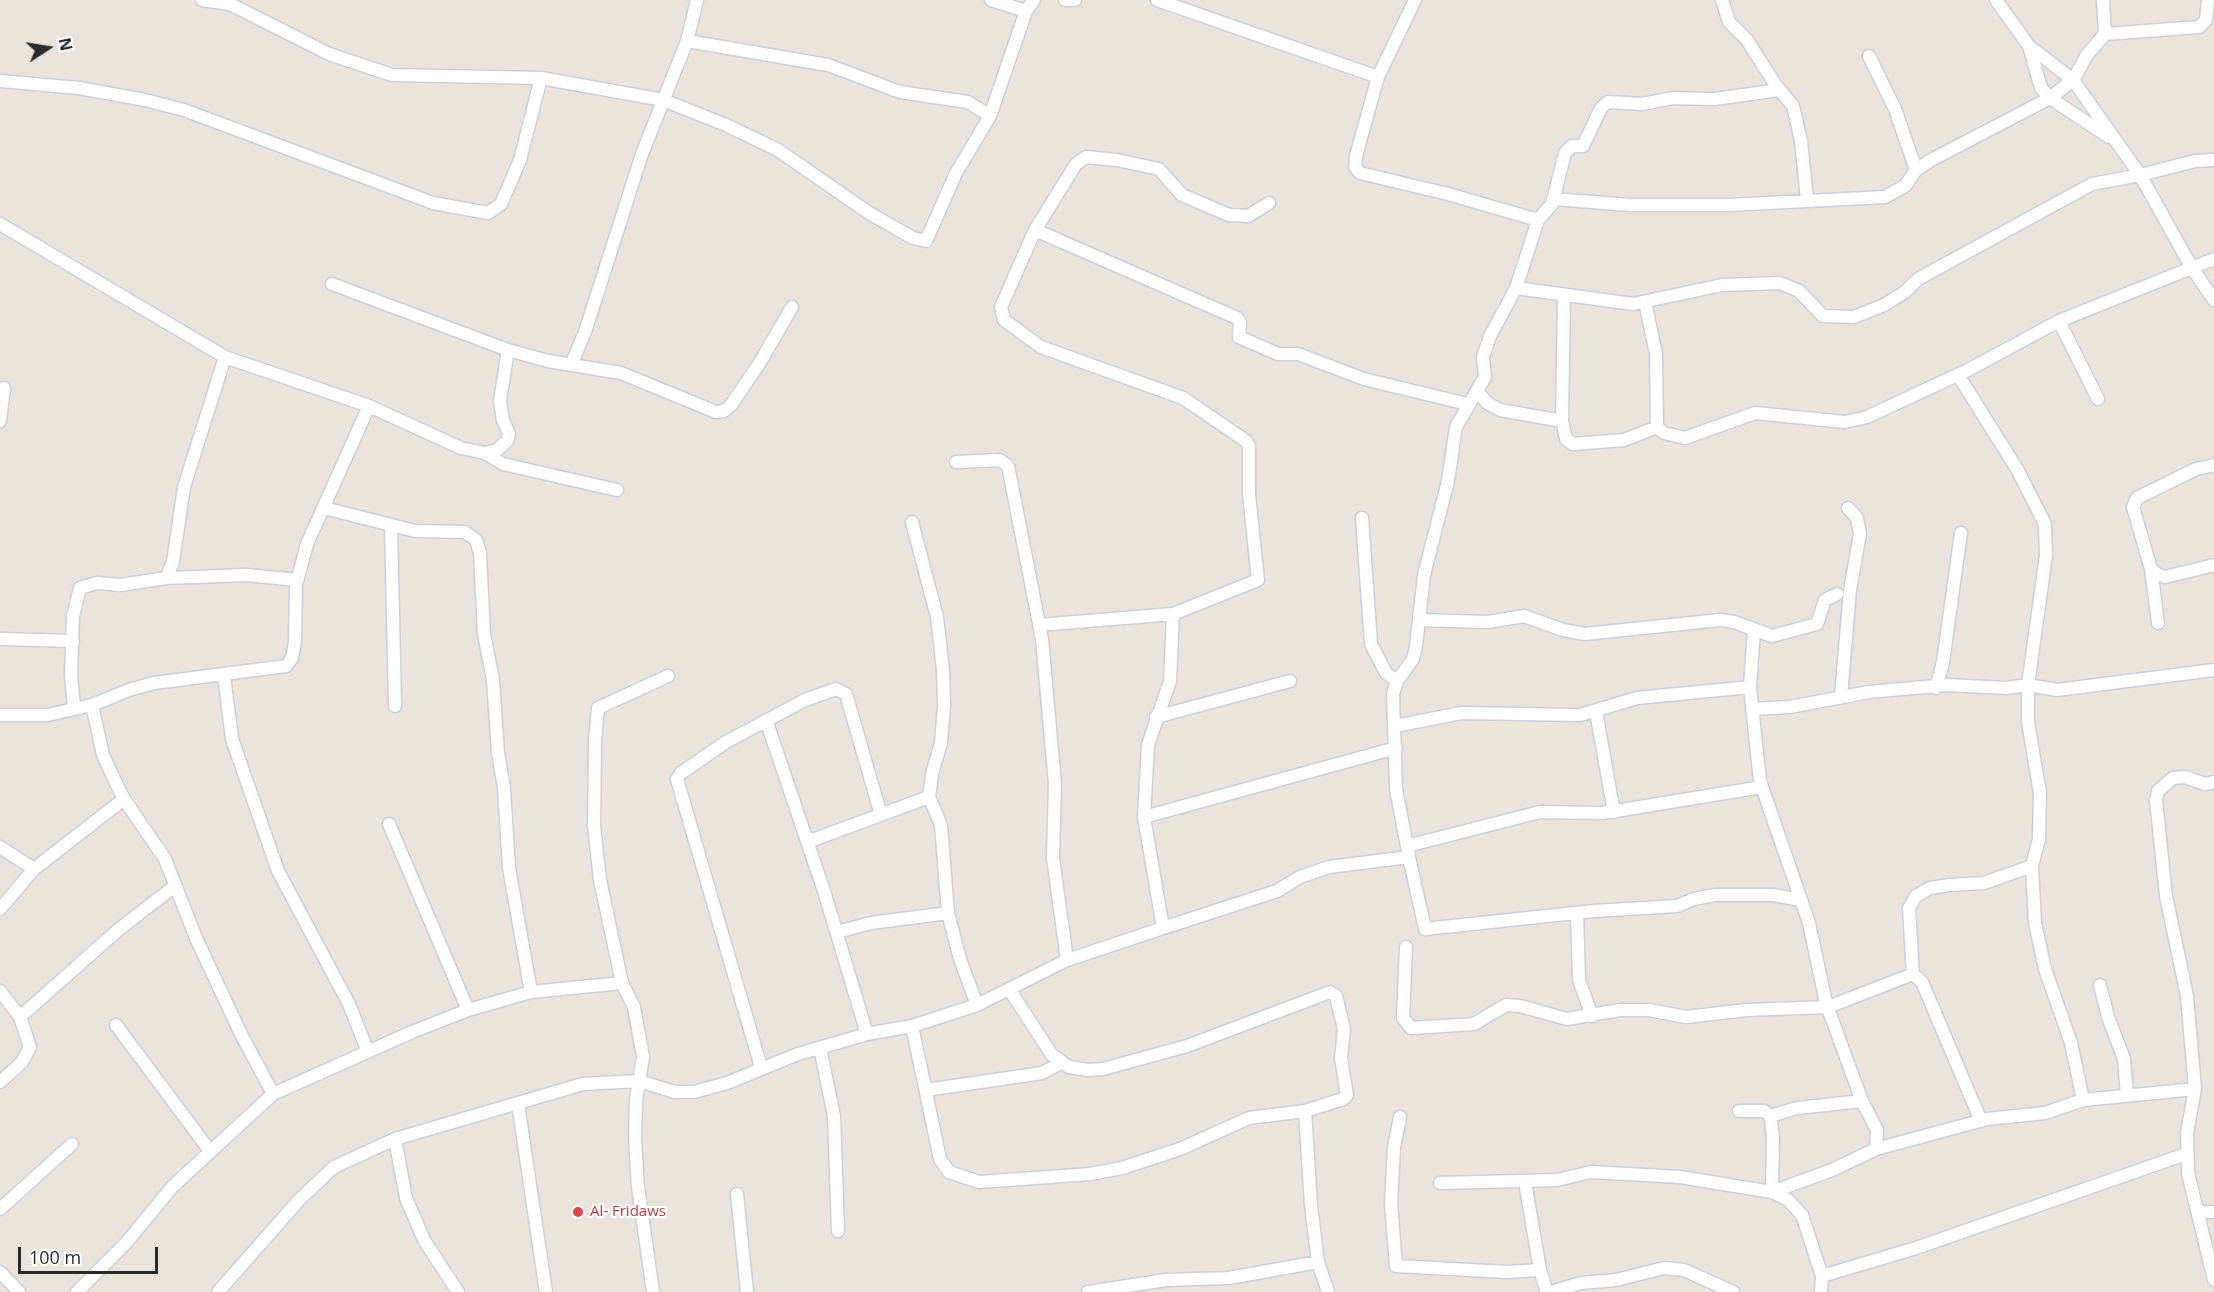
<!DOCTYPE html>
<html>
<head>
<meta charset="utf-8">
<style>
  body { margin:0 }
  #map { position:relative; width:2214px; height:1292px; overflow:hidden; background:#ebe4dd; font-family:"Open Sans",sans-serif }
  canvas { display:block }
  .north { position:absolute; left:18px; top:18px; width:60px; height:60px; -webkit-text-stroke:4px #fff; paint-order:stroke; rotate:78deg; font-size:16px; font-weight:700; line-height:24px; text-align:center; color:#2a2a2a }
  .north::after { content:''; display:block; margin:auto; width:21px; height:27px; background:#2a2a2a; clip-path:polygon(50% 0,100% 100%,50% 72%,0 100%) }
  .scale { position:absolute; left:18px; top:1247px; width:140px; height:27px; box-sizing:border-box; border:3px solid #2a2a2a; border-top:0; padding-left:8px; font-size:18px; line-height:21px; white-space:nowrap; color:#2a2a2a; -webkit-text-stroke:4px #fff; paint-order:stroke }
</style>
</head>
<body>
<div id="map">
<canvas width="2214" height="1292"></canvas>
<div class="north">N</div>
<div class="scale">100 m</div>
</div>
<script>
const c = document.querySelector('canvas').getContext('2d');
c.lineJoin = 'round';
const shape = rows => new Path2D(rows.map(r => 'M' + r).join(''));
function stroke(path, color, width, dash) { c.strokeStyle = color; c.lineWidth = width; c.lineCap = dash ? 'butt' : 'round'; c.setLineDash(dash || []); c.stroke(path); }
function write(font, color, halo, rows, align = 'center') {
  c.font = font + ' "Open Sans",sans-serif'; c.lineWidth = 4.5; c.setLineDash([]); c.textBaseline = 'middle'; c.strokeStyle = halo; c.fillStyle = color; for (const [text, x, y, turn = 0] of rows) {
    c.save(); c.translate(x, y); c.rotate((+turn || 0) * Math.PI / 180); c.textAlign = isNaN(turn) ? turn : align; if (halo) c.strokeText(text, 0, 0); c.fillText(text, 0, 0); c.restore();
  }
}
const minor = shape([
  [202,0,230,4,329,54,392,75,541,78,663,100,726,125,778,150,869,213,913,238,926,241,956,173,990,116,1026,11],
  [991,0,1026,11,1034,0],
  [1065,0,1075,0],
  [1157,0,1378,77],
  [1415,0,1378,77,1356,156,1355,167,1360,173,1448,194,1538,220],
  [1722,0,1729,22,1747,40,1775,84,1793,106,1801,141,1807,199],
  [2103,0,2105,34],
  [2208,0,2206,20,2199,27,2105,34,2087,55,2073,80,2140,175,2192,268,2214,300],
  [687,41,828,65,900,92,968,102,990,116],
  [2029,46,2041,88,2050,98,2109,137],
  [1869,56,1895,109,1916,170],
  [0,81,79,88,145,100,184,110,433,203,488,213,501,204,520,160,541,78],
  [1554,199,1630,205,1729,205,1885,197,1905,186,1916,170,1931,160,2050,98,2073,80,2029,46,1996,0],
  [0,224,225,357,369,406,461,448,485,453,503,464,617,490],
  [1035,230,1237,318,1240,322,1239,337,1278,354,1298,354,1364,379,1467,404],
  [332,284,508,350,548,361,621,373,716,412,724,411,731,405,759,364,792,307],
  [1516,288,1633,304,1722,285,1780,283,1799,291,1823,316,1854,317,1884,305,1905,292,1918,279,2092,184,2140,175,2195,161,2214,160],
  [1564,295,1562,421,1566,439,1573,444,1624,440,1657,427],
  [1645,302,1656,354,1657,427,1664,433,1685,438,1755,413,1845,422,1867,417,1968,370,2059,321,2214,259],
  [2059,321,2098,399],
  [572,363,586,329,642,154,687,41,697,0],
  [1958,375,2017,469,2045,524,2046,555,2028,685,2028,722,2040,793,2039,839,2032,866,2035,923,2045,969,2071,1043,2083,1100],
  [1477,391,1487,403,1500,410,1562,421],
  [0,421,4,388],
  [485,453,497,450,507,441,509,434,503,420,500,401,508,350],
  [956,462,1000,460,1008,466,1042,639,1055,784,1053,858,1067,960],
  [2214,465,2196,469,2137,498,2133,507,2151,569,2157,574,2165,577,2214,565],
  [324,508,415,531,465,532,476,540,480,553,484,634,493,680,498,753,504,788,509,868,531,992],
  [1362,518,1371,644,1386,673,1397,681],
  [912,522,937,617,943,670,944,706,941,743,932,774,929,797,941,825,948,913,960,959,977,1005],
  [391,525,395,706],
  [2151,569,2158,623],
  [166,578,247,575,297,580],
  [1419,620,1488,622,1524,616,1563,630,1585,634,1720,620,1734,622,1772,636,1817,624,1825,600,1837,594],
  [1039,625,1173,614],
  [1754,630,1750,687,1760,781,1809,923,1826,1003,1862,1101,1877,1130,1876,1149],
  [0,639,73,641],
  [224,676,232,739,278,871,349,1004,368,1052],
  [1936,688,1943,662,1961,533],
  [1841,696,1850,590,1860,534,1857,518,1848,508],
  [92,705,103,755,114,779,124,799,165,859,196,938,241,1034,273,1094],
  [74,707,71,675,73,616,80,588,97,583,121,585,166,578,173,562,184,487,225,357],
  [1752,709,1790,707,1869,692,1947,685,2006,688,2028,685,2057,690,2214,670],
  [1596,712,1614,812],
  [0,715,48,715,92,705,129,690,154,683,286,666,292,658,295,642,296,585,307,544,369,406],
  [1156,717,1290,681],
  [766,720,824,891,867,1034],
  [1395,726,1461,713,1580,715,1637,698,1750,687],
  [2214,782,2205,784,2185,777,2173,778,2158,791,2156,800,2166,896,2187,996,2195,1089,2187,1133,2188,1173,2214,1280],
  [1144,817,1396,748],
  [389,824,468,1010],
  [807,842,929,797],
  [1407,846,1540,812,1603,813,1762,787],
  [0,847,34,869],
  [1409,857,1396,789,1393,694,1397,681,1413,659,1416,646,1424,575,1448,481,1456,427,1485,377,1483,357,1490,336,1516,288,1538,220,1552,204,1565,153,1572,146,1583,146,1601,108,1608,102,1642,104,1673,98,1715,99,1779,90],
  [0,909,34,869,124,799],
  [1577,914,1579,980,1592,1016],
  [1163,928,1277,891,1300,877,1329,867,1409,857,1425,929,1594,911,1677,906,1694,899,1715,895,1773,895,1801,900],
  [837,932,871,923,948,913],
  [1406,947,1403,1018,1411,1028,1474,1024,1506,1005,1520,1006,1567,1019,1620,1010,1649,1010,1686,1017,1747,1010,1828,1007,1913,974,1922,982,1981,1121],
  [1913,974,1909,908,1916,896,1930,888,1949,885,1984,883,2032,866],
  [2100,985,2108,1017,2124,1059,2127,1095],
  [0,991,20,1017,30,1047,22,1062,0,1082],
  [20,1017,118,930,175,886],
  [116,1025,210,1151],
  [912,1026,940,1159,949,1172,979,1182,1090,1174,1122,1168,1180,1149,1249,1118,1305,1111,1343,1099,1347,1095,1341,1058,1344,1029,1336,996,1330,992,1187,1046,1103,1069,1088,1070,1069,1067,1052,1055,1009,989],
  [820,1048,834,1116,838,1231],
  [761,1067,677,779,681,773,726,742,805,700,836,689,846,694,881,815],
  [926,1090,1042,1073,1061,1063],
  [518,1104,546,1292],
  [1305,1111,1311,1205,1318,1262,1328,1292],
  [1739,1111,1764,1111,1770,1116,1773,1137,1772,1192,1788,1200,1802,1215,1822,1276,1916,1248,2186,1154],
  [1770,1116,1797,1108,1862,1101],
  [1400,1117,1394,1147,1391,1203,1396,1266,1507,1272,1540,1270,1547,1292],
  [395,1139,406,1198,424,1240,458,1292],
  [1525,1182,1540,1270],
  [1440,1183,1557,1180,1591,1172,1680,1177,1772,1192,1832,1170,1876,1149,1987,1119,2045,1113,2083,1100,2195,1089],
  [737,1194,747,1292],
  [0,1209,72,1144],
  [2198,1212,2214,1212],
  [0,1272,19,1292],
  [77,1292,126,1243,173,1186,273,1094,412,1032,468,1010,531,992,622,983],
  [218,1292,300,1199,334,1167,395,1139,583,1084,639,1081,675,1092,694,1092,727,1083,798,1054,867,1034,912,1026,977,1005,1067,960,1163,928,1144,817,1148,745,1170,681,1173,614,1258,580,1249,494,1249,446,1246,441,1183,398,1041,347,1004,320,1001,307,1035,230,1076,164,1086,157,1117,160,1159,169,1182,195,1229,215,1248,216,1269,203],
  [653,1292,638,1187,635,1138,636,1100,643,1057,634,1007,622,983,600,880,594,826,595,740,598,708,668,676],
  [1088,1292,1166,1280,1229,1278,1318,1262],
  [1551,1292,1581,1283,1616,1280,1664,1268,1684,1270,1733,1292],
  [1821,1292,1822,1276]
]);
const markers = [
  [578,1212,6,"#e0444e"]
];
const healthNames = [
  ["Al- Fridaws",590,1212]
];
stroke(minor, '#cccfda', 15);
stroke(minor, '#fff', 12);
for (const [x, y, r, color] of markers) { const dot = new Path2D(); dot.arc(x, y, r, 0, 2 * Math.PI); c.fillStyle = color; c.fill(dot); stroke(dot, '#fff', 2); }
write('15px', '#be3a42', '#fff', healthNames, 'left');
</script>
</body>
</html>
